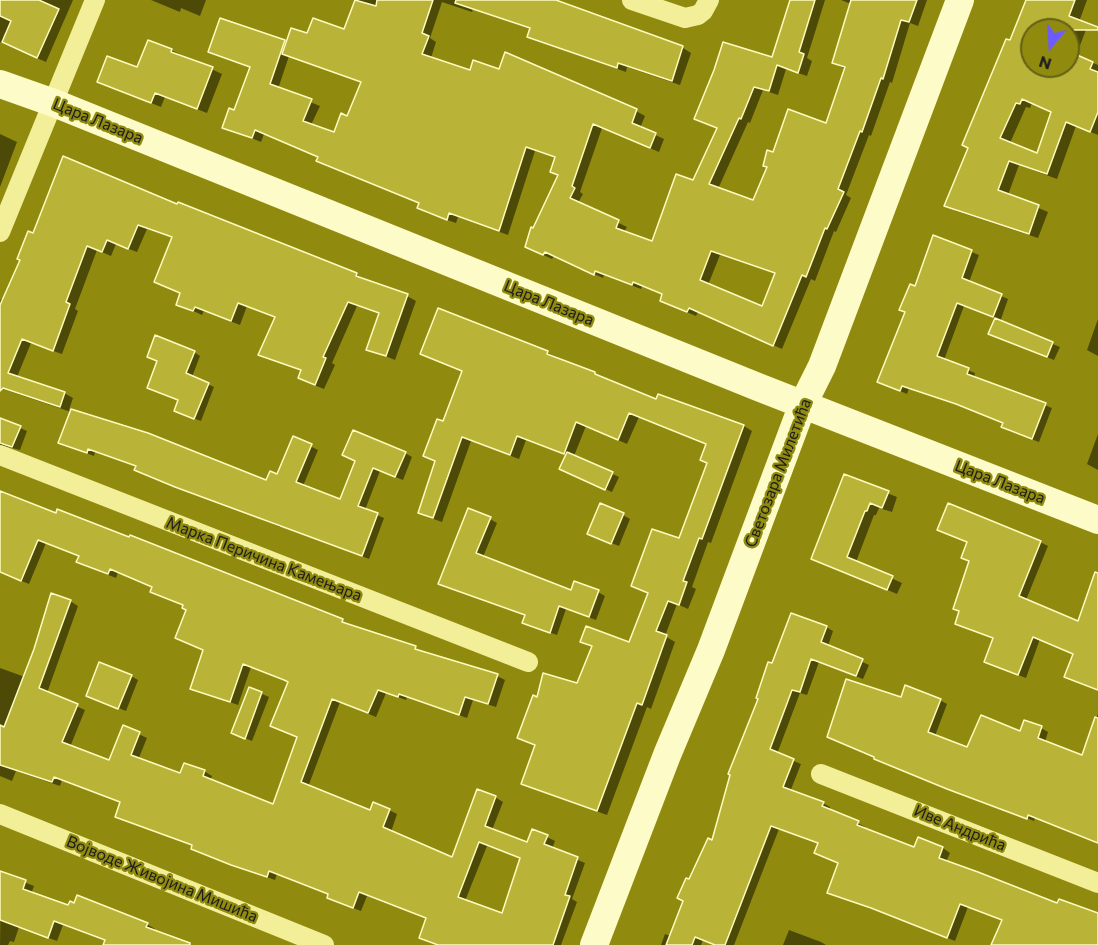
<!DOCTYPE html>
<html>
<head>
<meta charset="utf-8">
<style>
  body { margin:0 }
  #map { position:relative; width:1098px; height:945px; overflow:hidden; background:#908b0f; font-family:Commissioner,sans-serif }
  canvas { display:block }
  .north { position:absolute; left:1020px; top:18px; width:60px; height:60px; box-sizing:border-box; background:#908b0f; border:2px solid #625f15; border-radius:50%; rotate:198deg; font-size:16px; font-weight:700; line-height:24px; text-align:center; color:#1d1d1d }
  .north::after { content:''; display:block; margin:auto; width:21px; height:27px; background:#6e5bff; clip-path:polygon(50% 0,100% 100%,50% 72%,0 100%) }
</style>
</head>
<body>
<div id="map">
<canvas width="1098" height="945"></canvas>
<div class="north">N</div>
</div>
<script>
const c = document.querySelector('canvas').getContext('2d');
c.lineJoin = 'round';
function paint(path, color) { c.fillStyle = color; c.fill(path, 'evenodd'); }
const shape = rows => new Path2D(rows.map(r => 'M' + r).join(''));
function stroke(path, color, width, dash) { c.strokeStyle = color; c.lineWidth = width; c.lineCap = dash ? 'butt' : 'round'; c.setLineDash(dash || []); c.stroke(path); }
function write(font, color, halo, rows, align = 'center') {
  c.font = font + ' Commissioner,sans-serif'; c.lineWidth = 4.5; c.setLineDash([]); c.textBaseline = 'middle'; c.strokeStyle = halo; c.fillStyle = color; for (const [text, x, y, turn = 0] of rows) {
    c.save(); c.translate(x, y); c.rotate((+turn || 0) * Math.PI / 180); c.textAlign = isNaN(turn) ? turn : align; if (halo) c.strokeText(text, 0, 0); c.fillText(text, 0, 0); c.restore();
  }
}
const shadow = shape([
  [0,0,73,0,46,62,0,42],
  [151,0,206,0,200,16,181,8,180,12],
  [356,0,550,0,683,48,691,53,680,85,627,67,626,72,538,41,529,36,531,29,473,9,472,12,442,2,430,38,436,42,431,58,471,72,636,111,645,116,640,128,664,139,659,152,602,128,580,192,583,194,578,203,627,227,624,232,653,243,694,182,718,129,705,123,773,59,792,0,825,0,807,58,812,61,807,76,786,69,778,95,763,90,750,123,748,122,718,189,754,202,774,154,827,125,846,69,833,63,851,4,841,0,927,0,918,26,910,23,892,83,890,82,871,136,869,135,846,195,851,198,836,232,834,231,815,281,811,279,782,349,698,312,696,316,670,305,662,300,664,295,642,286,641,289,604,275,603,278,554,256,552,259,535,251,533,230,559,175,557,158,535,151,508,235,458,217,456,223,427,213,419,208,420,203,327,166,318,161,319,157,264,134,261,142,224,127,235,112,251,68,210,51,284,41,287,43,308,35,345,31],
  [289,56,363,83,348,118,335,134,311,125,320,106,278,89],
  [720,255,776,274,762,308,708,285],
  [1027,0,1087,0,1079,22,1087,27,1076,56,1098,65,1098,135,1076,126,1057,179,1019,165,1008,195,1048,212,1038,238,956,211,946,205],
  [1032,30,1068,30,1068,66,1032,66],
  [1032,103,1052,112,1038,155,1010,143,1026,107,1030,108],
  [171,50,222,74,207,113,165,97,161,107,99,82,138,69],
  [0,134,17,142,0,187],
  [177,206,356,274,365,281,407,296,416,301,395,360,368,349,380,314,357,306,332,363,335,365,324,389,309,383,300,378,303,371,260,354,276,318,247,306,240,325,204,311,202,315,178,304,181,293,156,282,173,238,147,229,137,252,116,244,111,256,97,250,75,309,78,311,62,354,31,343,17,377,64,393,73,398,69,410,148,435,267,482,278,476,294,438,318,450,303,486,341,501,357,461,405,453,412,457,403,480,380,471,365,510,384,518,369,559,281,525,280,527,213,500,212,501,143,474,136,470,137,467,95,452,94,456,67,446,71,412,0,388,0,302,1,299,4,300,33,234],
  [934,237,979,255,969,282,1008,299,1000,322,1060,347,1054,360,997,337,990,333,996,318,964,306,944,360,975,373,974,378,1052,408,1039,442,1009,431,1003,427,1004,423,965,407,909,388,907,394,886,385,915,288],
  [439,310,548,353,657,401,659,396,744,426,752,431,711,543,708,542,692,587,696,589,688,609,677,604,665,636,675,642,651,709,647,707,607,815,532,788,523,783,536,746,519,738,538,698,578,685,593,647,582,641,630,644,649,594,633,586,679,540,708,464,707,445,639,417,627,444,586,426,574,456,619,477,612,492,568,473,567,455,526,440,519,459,471,441,442,522,428,517,420,512,437,462,425,456,444,423,463,372,422,354],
  [1098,319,1098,356,1087,350],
  [194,352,200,356,192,377,214,387,201,421,182,414,180,400,148,388],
  [0,419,27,431,20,450,0,445],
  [1098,434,1098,470,1087,464],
  [845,476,897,497,892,512,879,508,876,515,874,515,856,562,902,583,897,594,813,558],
  [0,491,57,514,130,539,131,536,350,625,423,652,497,676,505,680,496,707,473,700,467,718,407,697,406,700,386,693,376,717,340,702,308,787,371,812,389,810,397,814,391,832,453,859,495,797,503,802,492,830,528,844,547,837,555,841,552,849,585,863,572,899,577,902,561,945,437,945,421,938,428,919,367,896,361,911,337,902,330,895,277,874,275,880,200,853,193,846,117,816,122,803,62,780,60,786,16,771,12,781,0,776,0,668,25,677,70,601,78,606,47,693,85,710,70,747,110,762,124,727,147,738,138,760,181,775,204,771,212,776,210,780,274,806,298,737,289,683,251,667,238,705,192,688,205,650,184,606,152,592,154,587,118,572,116,578,86,566,78,562,80,557,46,543,29,584,0,572],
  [487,846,521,858,503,915,465,901],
  [623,515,630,519,619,546,596,537],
  [490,519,497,523,483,557,572,592,598,592,605,596,596,620,566,609,557,635,531,626,526,616,440,583],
  [939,530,1040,542,1048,546,1026,600,1079,623,1098,601,1098,690,1074,654,1040,639,1026,678,985,662,994,638,957,623,961,612,955,609,970,562,963,558,969,543],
  [826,627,833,631,828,646,869,665,863,679,819,662,807,695,800,693,777,754,801,764,790,792,823,803,830,807,829,811,858,823,865,827,864,829,915,848,919,839,943,848,950,853,946,862,1098,920,1098,945,992,945,1003,921,968,907,955,941,829,892,839,863,820,844,779,829,734,945,715,945,703,940,701,945,661,945,665,934,671,936,690,881,713,842,773,665],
  [131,676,138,680,126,711,88,696],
  [249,688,269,697,252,741,232,733],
  [901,699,940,700,947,704,935,736,968,749,1041,728,1048,732,1045,742,1083,757,1098,714,1098,843,1035,818,1034,821,875,759],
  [1,873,34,886,31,894,69,907,147,924,155,929,154,931,190,945,105,945,106,941,63,925,57,941,19,927,14,942,10,941,8,945,0,945],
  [789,930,821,942,826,945,783,945]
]);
const building = shape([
  [0,0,39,0,59,9,37,58,2,42,11,21,0,16,0,0],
  [355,0,376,6,377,0,433,0,422,33,429,36,422,54,470,70,473,60,499,69,505,52,637,109,632,123,656,133,650,148,593,124,572,186,575,188,570,198,619,220,616,228,652,241,676,174,693,180,717,128,694,119,714,70,723,42,772,57,790,0,815,0,799,52,804,54,798,73,777,65,769,91,754,87,741,119,739,118,709,184,753,200,767,167,763,166,767,150,773,152,788,109,826,123,845,67,832,63,851,0,917,0,909,22,901,20,883,79,881,78,862,132,860,131,838,189,844,192,827,229,825,228,806,277,802,275,773,346,689,308,687,312,660,301,662,294,633,282,632,285,595,271,594,275,545,252,543,255,525,247,531,227,533,228,558,175,550,172,555,157,526,147,499,231,449,213,447,220,417,208,419,203,316,161,318,157,255,130,252,138,222,128,229,108,234,110,250,67,208,52,220,18,285,40,270,84,312,99,303,121,334,132,341,113,347,116,361,82,282,54,291,28,307,33,313,18,344,29,355,0],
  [711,251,775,273,762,306,700,280,711,251],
  [456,0,556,0,683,46,672,81,618,63,617,68,527,37,530,28,455,3,456,0],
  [1026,0,1075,0,1069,16,1098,27,1098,30,1032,30,1032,66,1068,66,1068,51,1093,62,1090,69,1098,72,1098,112,1090,132,1066,122,1047,174,1009,161,998,190,1039,205,1029,234,944,206,968,148,962,145,1006,39,1010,40,1026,0],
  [1022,99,1051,112,1037,153,1000,138,1016,103,1020,104,1022,99],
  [148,40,172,49,171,52,213,67,197,109,155,93,151,103,97,82,107,56,137,67,148,40],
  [63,156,177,204,178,202,357,273,356,276,408,294,386,356,366,350,379,313,348,302,323,357,326,358,315,385,298,378,301,370,258,355,275,317,238,303,231,321,195,307,193,311,176,305,180,293,154,282,172,237,138,225,128,249,107,240,102,252,87,246,66,302,70,304,53,351,22,339,8,373,65,392,60,407,3,388,0,391,0,305,20,260,17,259,28,231,33,233,63,156],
  [933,235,972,250,962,278,1002,294,993,317,957,303,937,356,969,368,967,374,1046,403,1032,439,1001,427,1003,423,956,404,902,386,900,391,877,382,905,312,899,310,910,284,915,286,933,235],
  [438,308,548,351,547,354,595,372,595,374,656,399,658,394,744,425,702,539,699,538,683,581,687,582,679,605,668,601,656,631,667,635,642,705,637,703,597,811,521,784,535,745,517,738,533,695,537,697,543,673,577,683,592,646,580,642,586,626,629,642,648,593,631,586,652,529,679,538,707,463,700,460,706,444,629,413,618,440,576,422,564,454,517,436,510,455,462,437,433,518,418,513,435,461,423,456,437,419,443,421,462,371,420,354,438,308],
  [995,318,1053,342,1047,357,988,334,995,318],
  [155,335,195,351,186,373,209,383,194,419,174,411,178,400,147,388,157,361,147,357,155,335],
  [71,409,148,433,266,480,270,471,277,474,293,436,312,444,296,482,340,499,355,461,342,455,353,430,406,452,395,477,373,468,358,506,378,513,362,556,175,487,134,470,136,466,88,449,87,453,58,443,71,409],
  [0,418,21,426,12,447,0,443,0,418],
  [567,452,613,472,605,490,559,469,567,452],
  [844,474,889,491,882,508,870,503,867,511,865,511,847,557,893,576,887,590,811,559,844,474],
  [0,491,56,513,57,509,129,537,130,535,343,619,342,622,416,646,415,649,498,674,488,704,465,697,459,715,399,694,398,697,378,690,368,713,332,699,301,782,370,810,373,802,390,809,383,827,452,857,477,789,496,796,485,826,527,842,532,829,548,835,544,844,578,857,565,895,570,896,553,945,438,945,419,938,426,918,359,892,353,908,327,898,328,894,269,871,267,877,231,865,191,849,192,845,115,817,120,802,54,777,52,782,0,765,0,725,4,727,34,649,51,593,71,600,39,688,78,704,62,742,109,760,123,725,140,732,131,755,180,773,184,763,205,770,203,776,273,804,297,737,270,726,288,682,284,680,243,664,230,702,190,689,203,650,175,638,186,610,182,608,183,605,150,592,152,587,110,569,108,574,76,562,79,556,38,540,21,581,0,572,0,491],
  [479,842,520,858,502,913,458,897,479,842],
  [600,503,624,513,611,544,587,534,600,503],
  [948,503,1041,541,1019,596,1078,621,1095,572,1098,573,1098,690,1064,677,1073,654,1033,637,1018,675,984,662,993,638,955,624,959,611,953,609,969,561,961,558,967,542,937,530,948,503],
  [468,508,491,517,476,553,571,590,574,581,599,590,589,617,559,606,550,633,522,623,525,615,438,584,468,508],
  [791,613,827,626,821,642,863,659,856,676,811,659,800,692,792,690,770,749,794,759,783,787,824,802,822,806,859,821,857,825,914,847,918,837,943,847,939,858,978,872,1057,903,1059,899,1098,913,1098,945,991,945,1002,920,960,904,947,938,871,908,827,893,838,863,814,853,818,843,771,826,725,945,715,945,695,937,692,945,666,945,683,901,677,898,686,878,689,879,708,838,712,840,730,775,728,774,758,699,756,698,768,662,772,663,791,613],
  [99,662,132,675,118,709,86,696,99,662],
  [846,679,901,697,905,685,941,699,928,732,967,747,981,715,1020,731,1024,720,1042,726,1038,738,1082,755,1095,717,1098,718,1098,843,1028,815,1027,819,947,789,874,759,874,757,827,737,846,679],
  [249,687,262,692,245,739,231,733,249,687],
  [0,871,26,880,23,889,68,905,70,901,74,903,77,895,148,923,146,927,190,943,190,945,103,945,105,940,54,921,48,938,0,920,0,871]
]);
const street = shape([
  [632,0,685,18,698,15,703,11,709,0],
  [0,232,95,0],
  [0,455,528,662],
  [821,774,1098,883],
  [0,814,324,945]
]);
const secondary = shape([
  [0,84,54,103,758,387,1098,520],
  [594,945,667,755,711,650,803,404,822,366,960,0]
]);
const streetNames = [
  ["Цара Лазара",98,121,22],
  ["Цара Лазара",549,303,22],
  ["Светозара Милетића",778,473,-69],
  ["Цара Лазара",1000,482,21],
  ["Марка Перичина Камењара",264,559,21],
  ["Иве Андрића",960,828,22],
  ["Војводе Живојина Мишића",162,879,22]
];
paint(shadow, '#0007');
paint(building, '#b9b337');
stroke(building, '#fefbc0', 1.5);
stroke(street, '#f3ef99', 20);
stroke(secondary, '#fdfbc8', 28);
write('16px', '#1d1d1d', '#908b0f', streetNames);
</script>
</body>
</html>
